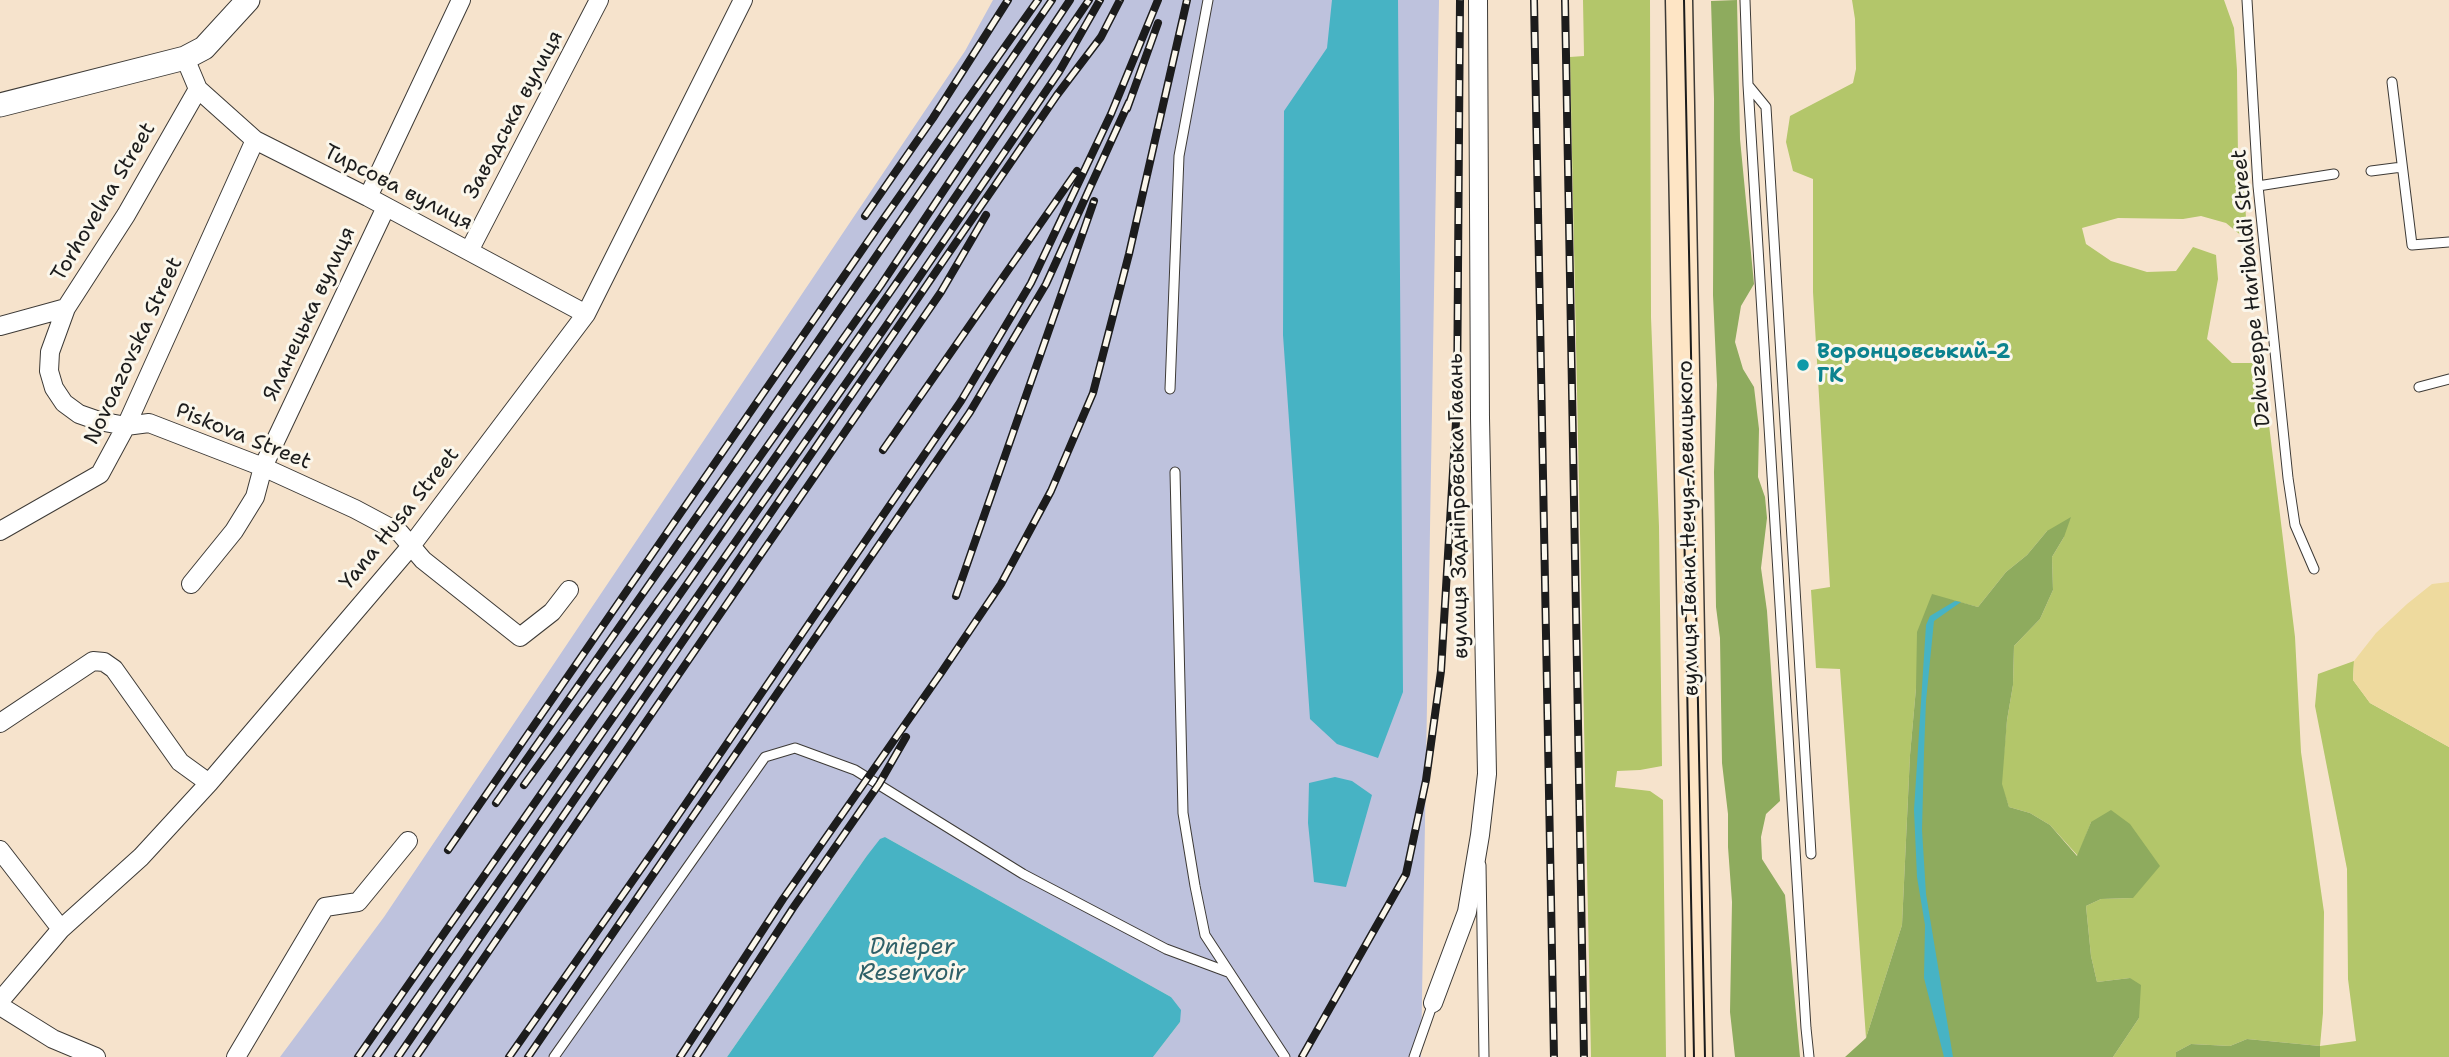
<!DOCTYPE html>
<html>
<head>
<meta charset="utf-8">
<style>
  body { margin:0 }
  canvas { display:block; background:#f6e3cc }
</style>
</head>
<body>
<canvas width="2449" height="1057"></canvas>
<script>
const c = document.querySelector('canvas').getContext('2d');
c.lineJoin = 'round';
function paint(path, color) { c.fillStyle = color; c.fill(path, 'evenodd'); }
const shape = rows => new Path2D(rows.map(r => 'M' + r).join(''));
function stroke(path, color, width, dash) { c.strokeStyle = color; c.lineWidth = width; c.lineCap = dash ? 'butt' : 'round'; c.setLineDash(dash || []); c.stroke(path); }
function write(font, color, halo, rows, align = 'center') {
  c.font = font + ' "Shantell Sans",sans-serif'; c.lineWidth = 6; c.setLineDash([]); c.textBaseline = 'middle'; c.strokeStyle = halo; c.fillStyle = color; for (const [text, x, y, turn = 0] of rows) {
    c.save(); c.translate(x, y); c.rotate((+turn || 0) * Math.PI / 180); c.textAlign = isNaN(turn) ? turn : align; if (halo) c.strokeText(text, 0, 0); c.fillText(text, 0, 0); c.restore();
  }
}
const industrial = shape([
  [993,0,1439,0,1421,1057,1153,1057,1180,1022,1171,997,885,837,866,857,727,1057,280,1057,384,917,965,51]
]);
const green = shape([
  [1583,0,1650,0,1651,317,1659,527,1662,766,1640,770,1617,771,1615,787,1650,791,1663,800,1666,1057,1591,1057,1570,57,1584,56],
  [1852,0,2224,0,2234,28,2237,70,2238,160,2244,185,2246,218,2243,237,2226,223,2201,216,2183,219,2118,218,2082,228,2086,244,2111,261,2147,272,2176,271,2193,247,2216,255,2218,279,2207,339,2232,363,2253,363,2263,376,2295,637,2301,752,2324,912,2323,1013,2320,1046,2356,1041,2348,979,2347,869,2315,706,2318,674,2354,661,2353,680,2370,703,2449,747,2449,1057,2320,1057,2320,1046,2247,1039,2230,1046,2191,1044,2176,1052,2176,1057,2113,1057,2139,1018,2130,978,2097,982,2091,956,2086,906,2101,899,2133,898,2091,822,2078,856,2050,825,2030,813,2009,807,2001,784,2007,720,2013,685,2014,646,2040,619,2053,590,2052,557,2064,537,2047,531,2027,555,2006,572,1978,607,1932,595,1916,688,1910,755,1902,925,1866,1038,1840,669,1816,668,1811,590,1830,587,1813,292,1813,179,1793,171,1786,142,1790,116,1853,83,1856,69,1855,19]
]);
const forest = shape([
  [1737,0,1740,139,1754,284,1741,306,1735,342,1743,369,1754,387,1759,429,1758,477,1765,497,1767,518,1761,568,1767,611,1780,801,1766,814,1761,837,1762,859,1785,895,1800,1057,1735,1057,1730,1012,1732,902,1728,847,1728,814,1722,763,1720,638,1716,607,1714,472,1717,385,1713,295,1714,99,1711,1],
  [2071,517,2064,537,2052,557,2053,590,2040,619,2014,646,2013,685,2007,720,2002,784,2009,807,2030,813,2050,825,2077,856,2091,822,2111,810,2130,824,2160,866,2133,898,2101,899,2086,906,2091,956,2097,982,2130,978,2141,985,2139,1018,2113,1057,1845,1057,1866,1038,1902,925,1910,755,1916,688,1917,632,1932,594,1978,607,2006,572,2027,555,2047,531],
  [2247,1039,2320,1046,2320,1057,2176,1057,2176,1052,2191,1044,2230,1046]
]);
const sand = shape([
  [2449,582,2449,747,2370,703,2353,680,2354,661,2376,633,2407,604,2432,584]
]);
const water = shape([
  [1332,0,1398,0,1403,692,1378,758,1337,744,1310,719,1283,335,1284,111,1327,48],
  [1955,601,1961,602,1934,621,1926,701,1924,752,1922,830,1926,894,1953,1057,1944,1057,1924,978,1925,925,1917,877,1914,810,1926,625,1930,616],
  [1335,777,1352,781,1372,795,1346,887,1314,882,1308,823,1309,783],
  [885,837,1171,997,1181,1010,1180,1022,1153,1057,727,1057,866,857,880,839]
]);
const service = shape([
  [1745,0,1748,85,1806,1028,1809,1057],
  [2247,0,2258,186,2288,478,2295,525,2314,569],
  [2392,82,2412,245,2449,242],
  [1748,85,1766,107,1811,854],
  [2371,171,2402,167],
  [2258,186,2334,174],
  [2419,387,2449,379],
  [1170,389,1179,156,1208,0],
  [1175,472,1183,813,1195,886,1205,935,1285,1057],
  [1481,865,1484,1057],
  [554,1057,765,757,795,748,855,770,1023,874,1166,949,1228,972],
  [1414,1057,1433,1003]
]);
const minor = shape([
  [198,89,255,140,368,197,586,314],
  [368,197,461,0],
  [469,251,599,0],
  [66,308,50,352,49,371,54,388,64,403,79,414,99,421,126,426,149,423,263,467,355,509,400,533,423,560,520,637,552,612,569,590],
  [0,326,66,308,126,215,198,89,185,58],
  [0,531,100,474,126,426,255,140],
  [191,584,234,531,255,497,263,467,386,207],
  [0,723,93,661,104,662,114,669,180,762,209,783],
  [0,850,61,929],
  [0,1001,61,929,141,857,209,783,411,546,586,314,743,0],
  [1433,1003,1467,912,1480,835,1487,774,1480,418,1478,0],
  [0,1006,53,1039,96,1057],
  [236,1057,325,907,358,902,408,841]
]);
const tertiary = shape([
  [0,105,185,58,204,48,248,0]
]);
const secondary = shape([
  [1679,0,1699,1057]
]);
const tram = shape([
  [1684,0,1705,1057],
  [1684,518,1694,1057]
]);
const rail = shape([
  [1534,0,1554,1057],
  [1565,0,1584,1057],
  [1127,109,1158,23],
  [865,216,933,118,1008,0],
  [883,450,1077,171],
  [956,596,1094,201],
  [524,785,680,570,881,285,1070,0],
  [496,803,737,459,1052,0],
  [448,850,882,221,1038,0],
  [358,1057,918,252,1089,0],
  [376,1057,886,326,1059,72,1100,0],
  [398,1057,1057,95,1101,37,1120,0],
  [416,1057,941,292,986,215],
  [509,1057,657,846,961,401,1031,283,1111,114,1158,0],
  [528,1057,970,412,1046,284,1129,102],
  [680,1057,783,899,941,673,1001,584,1051,491,1093,393,1129,254,1187,0],
  [696,1057,793,908,879,784,906,737],
  [1302,1057,1406,874,1426,780,1441,671,1457,405,1460,0]
]);
const markers = [
  [1803,365,7,"#0f9aa8"]
];
const streetNames = [
  ["Заводська вулиця",514,115,-62],
  ["Тирсова вулиця",398,188,27],
  ["Torhovelna Street",104,202,-59],
  ["Dzhuzeppe Haribaldi Street",2252,288,-95],
  ["Яланецька вулиця",310,314,-65],
  ["Novoazovska Street",134,351,-65],
  ["Piskova Street",243,437,22],
  ["вулиця Задніпровська Гавань",1459,506,-91],
  ["Yana Husa Street",400,519,-51],
  ["вулиця Івана Нечуя-Левицького",1689,528,-91]
];
const cultureNames = [
  ["Воронцовський-2",1817,353],
  ["ГК",1817,377]
];
const waterNames = [
  ["Dnieper",912,948],
  ["Reservoir",912,974]
];
paint(industrial, '#bec2dd');
paint(green, '#b3c66a');
paint(forest, '#8eab5e');
paint(sand, '#eeda9e');
paint(water, '#47b3c4');
stroke(service, '#3d3a36', 11);
stroke(minor, '#3d3a36', 20);
stroke(tertiary, '#3d3a36', 25);
stroke(secondary, '#3d3a36', 29);
stroke(service, '#fff', 9);
stroke(minor, '#fff', 18);
stroke(tertiary, '#fff', 23);
stroke(secondary, '#fee5c5', 26);
stroke(tram, '#1c1c1c', 2);
stroke(rail, '#1c1c1c', 8);
stroke(rail, '#fbf7ec', 5, [16]);
for (const [x, y, r, color] of markers) { const dot = new Path2D(); dot.arc(x, y, r, 0, 2 * Math.PI); c.fillStyle = color; c.fill(dot); stroke(dot, '#fbf7ec', 2.5); }
write('21px', '#1c1c1c', '#fbf7ec', streetNames);
write('bold 21px', '#0d838f', '#fbf7ec', cultureNames, 'left');
write('italic 23px', '#2f6068', '#fbf7ec', waterNames);
</script>
</body>
</html>
